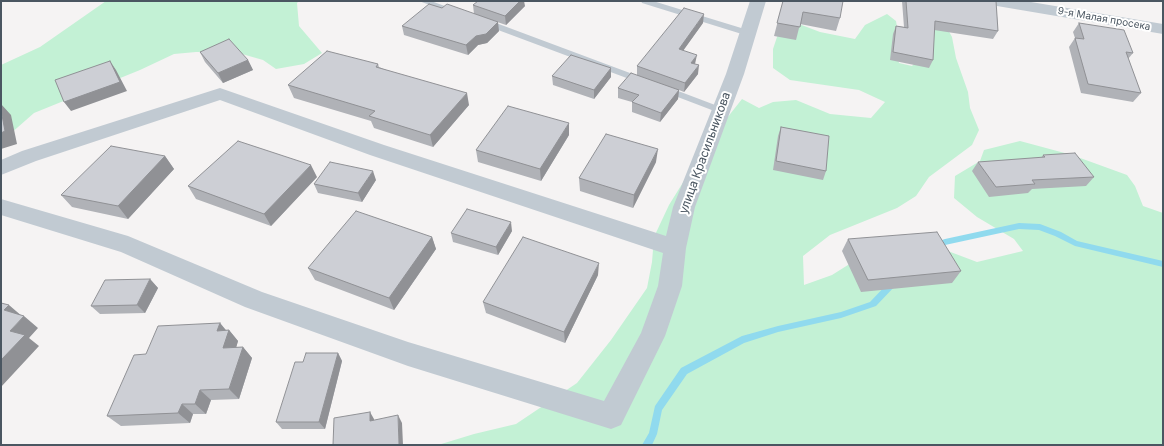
<!DOCTYPE html>
<html>
<head>
<meta charset="utf-8">
<style>
  body { margin:0 }
  #map { position:relative; width:1164px; height:446px; overflow:hidden; background:#f5f3f3; font-family:Inter,sans-serif }
  canvas { display:block }
  .frame { position:absolute; inset:0; border:2px solid #4a5661; pointer-events:none }
</style>
</head>
<body>
<div id="map">
<canvas width="1164" height="446"></canvas>
<div class="frame"></div>
</div>
<script>
const c = document.querySelector('canvas').getContext('2d');
c.lineJoin = 'round';
function paint(path, color) { c.fillStyle = color; c.fill(path, 'evenodd'); }
const shape = rows => new Path2D(rows.map(r => 'M' + r).join(''));
function stroke(path, color, width, dash) { c.strokeStyle = color; c.lineWidth = width; c.lineCap = dash ? 'butt' : 'round'; c.setLineDash(dash || []); c.stroke(path); }
function write(font, color, halo, rows, align = 'center') {
  c.font = font + ' Inter,sans-serif'; c.lineWidth = 4; c.setLineDash([]); c.textBaseline = 'middle'; c.strokeStyle = halo; c.fillStyle = color; for (const [text, x, y, turn = 0] of rows) {
    c.save(); c.translate(x, y); c.rotate((+turn || 0) * Math.PI / 180); c.textAlign = isNaN(turn) ? turn : align; if (halo) c.strokeText(text, 0, 0); c.fillText(text, 0, 0); c.restore();
  }
}
const green = shape([
  [106,1,299,1,297,3,299,26,322,53,304,64,276,69,263,60,235,52,196,52,174,54,140,70,34,113,1,142,1,65,40,47],
  [887,14,896,21,898,33,897,55,899,63,912,66,921,56,941,17,952,37,956,58,968,92,970,108,979,130,972,145,929,177,916,196,897,208,830,235,803,256,804,285,832,275,875,248,932,245,977,262,1023,251,1014,239,977,217,954,198,955,176,980,161,984,150,1020,141,1072,155,1127,175,1135,186,1143,206,1163,213,1163,445,438,445,474,434,516,424,577,383,611,340,647,288,652,262,654,237,669,205,708,142,742,99,759,108,773,102,796,100,830,114,871,118,885,102,859,90,790,80,773,68,773,49,778,34,799,24,820,32,855,39,865,25]
]);
const stream = shape([
  [1019,223,1040,224,1061,232,1077,241,1163,261,1163,267,1075,246,1055,236,1039,230,1019,229,945,245,936,248,933,247,932,245,933,243,945,239,1019,223],
  [893,280,896,281,897,283,896,285,876,306,841,318,778,332,744,343,687,374,662,410,657,434,652,445,642,445,649,433,655,406,681,368,742,336,778,326,841,312,870,302,890,281,893,280]
]);
const service = shape([
  [419,1,431,1,461,12,460,14,454,14,419,1],
  [641,1,653,1,751,31,752,33,751,35,745,35,642,3,641,1],
  [482,20,488,20,646,79,647,81,646,83,640,83,482,24,482,20],
  [665,86,723,108,725,110,723,112,717,112,662,91,660,89,665,86]
]);
const minor = shape([
  [750,1,766,1,744,74,695,207,686,248,682,286,665,336,621,425,611,429,408,366,245,307,121,252,1,215,1,199,128,236,262,292,408,342,604,401,641,333,658,286,663,253,370,155,220,100,36,161,1,175,1,160,22,151,220,88,384,145,666,236,673,207,726,74,750,1],
  [989,1,1025,1,1163,24,1163,34,997,6,991,4,989,1]
]);
const wall = shape([
  [783,1,840,18,836,31,800,24,796,40,774,36],
  [902,1,996,1,998,31,993,39,934,30,933,60,929,68,890,60,893,34,896,26,904,27],
  [473,5,525,6,506,25,474,14],
  [703,23,683,50,695,64,698,74,684,92,679,90,678,99,660,122,632,112,632,102,618,98,618,88,637,75,637,66],
  [1079,23,1133,53,1128,59,1141,93,1133,102,1081,93,1069,47,1075,38,1073,32],
  [402,26,499,31,487,43,478,45,468,55,404,35],
  [200,52,248,60,253,70,223,83,205,62],
  [378,64,379,67,469,105,433,147,374,128,371,121,294,98,288,85],
  [611,68,611,77,594,99,553,85,552,76],
  [781,127,826,171,823,180,773,170,778,136],
  [569,135,541,181,478,162,476,150],
  [1043,155,1094,177,1086,186,1032,189,1028,193,989,197,972,171,978,162,1041,158],
  [165,156,174,169,128,219,72,207,61,195],
  [656,162,633,208,580,191,579,178],
  [317,177,271,226,196,199,188,186],
  [376,180,362,202,318,193,314,184],
  [512,231,498,255,453,242,451,233],
  [432,237,436,249,394,310,315,280,308,268],
  [848,239,961,271,952,283,861,292,842,251],
  [598,275,565,343,486,313,483,302],
  [150,279,158,288,145,313,100,314,91,306],
  [220,323,226,330,229,330,238,341,236,347,243,347,252,358,239,399,211,400,206,414,193,414,190,423,121,426,107,416,146,354],
  [338,353,342,361,325,429,282,429,276,422,303,362]
]);
const shadedWall = shape([
  [520,1,524,1,525,6,506,25,505,16],
  [704,14,703,23,678,58,679,49],
  [498,22,499,31,487,43,478,45,468,55,466,45,476,36],
  [697,55,695,64,691,63],
  [248,60,253,70,223,83,218,73],
  [110,61,116,70,127,91,71,111,64,102],
  [699,65,698,74,684,92,685,83],
  [611,68,611,77,594,99,594,90],
  [679,90,678,99,660,122,661,113],
  [467,93,469,105,433,147,430,135],
  [1,104,11,115,17,144,1,149],
  [569,123,569,135,541,181,540,169],
  [658,149,656,162,633,208,634,195],
  [165,156,174,169,128,219,118,206],
  [311,165,317,177,271,226,264,214],
  [373,171,376,180,362,202,358,193],
  [511,222,512,231,498,255,496,247],
  [432,237,436,249,394,310,389,298],
  [599,263,598,275,565,343,564,332],
  [150,279,158,288,145,313,137,305],
  [9,305,23,317,4,310],
  [24,316,38,328,29,338,39,346,1,387,1,360,10,331],
  [220,323,228,333,229,330,238,341,233,359,223,348,217,331],
  [243,347,252,358,239,399,229,389],
  [338,353,342,361,325,429,319,422],
  [200,390,211,400,206,414,195,404],
  [182,404,193,414,190,423,178,413],
  [370,412,374,419,375,428,370,421],
  [398,415,402,423,403,445,399,445]
]);
const building = shape([
  [478,1,520,1,505,16,473,5,478,1],
  [783,1,843,1,840,18,803,12,800,27,777,23,783,1],
  [906,1,996,1,998,31,935,21,933,60,893,52,896,26,908,28,906,1],
  [429,4,442,8,447,4,498,22,486,34,476,36,466,45,402,26,429,4],
  [684,8,704,14,679,49,697,55,691,63,699,65,685,83,637,66,684,8],
  [1079,23,1124,30,1133,53,1126,52,1141,93,1088,84,1075,38,1084,39,1079,23],
  [229,39,248,60,218,73,200,52,229,39],
  [327,51,378,64,376,67,467,93,430,135,369,116,375,111,288,85,327,51],
  [571,55,611,68,594,90,552,76,571,55],
  [110,61,120,82,64,102,55,80,110,61],
  [631,73,679,90,661,113,632,102,639,95,618,88,631,73],
  [508,106,569,123,540,169,476,150,508,106],
  [1,110,5,131,1,133,1,110],
  [781,127,829,136,826,171,776,161,781,127],
  [606,134,658,149,634,195,579,178,606,134],
  [238,141,311,165,264,214,188,186,238,141],
  [111,146,165,156,118,206,61,195,111,146],
  [1075,153,1094,177,1032,180,1035,184,996,187,978,162,1045,157,1043,155,1075,153],
  [330,162,373,171,358,193,314,184,330,162],
  [467,209,511,222,496,247,451,233,467,209],
  [356,211,432,237,389,298,308,268,356,211],
  [937,232,961,271,868,280,848,239,937,232],
  [523,237,599,263,564,332,483,302,523,237],
  [150,279,137,305,91,306,105,280,150,279],
  [1,303,9,305,4,310,24,316,10,331,25,335,1,360,1,303],
  [220,323,217,331,229,330,223,348,243,347,229,389,200,390,195,404,182,404,178,413,107,416,134,355,146,354,158,326,220,323],
  [306,353,338,353,319,422,276,422,295,362,303,362,306,353],
  [370,412,370,421,398,415,399,445,333,445,334,418,370,412]
]);
const farStreetnames = [
  ["9-я Малая просека",1104,19,10]
];
const streetNames = [
  ["улица Красильникова",705,153,-70]
];
paint(green, '#c3f1d5');
paint(stream, '#90daee');
paint(service, '#c1cad2');
paint(minor, '#c1cad2');
paint(wall, '#b0b2b7');
paint(shadedWall, '#909195');
paint(building, '#cdcfd5');
stroke(building, '#909195', 1);
write('10px', '#4a5661', '#fff', farStreetnames);
write('12px', '#4a5661', '#fff', streetNames);
</script>
</body>
</html>
